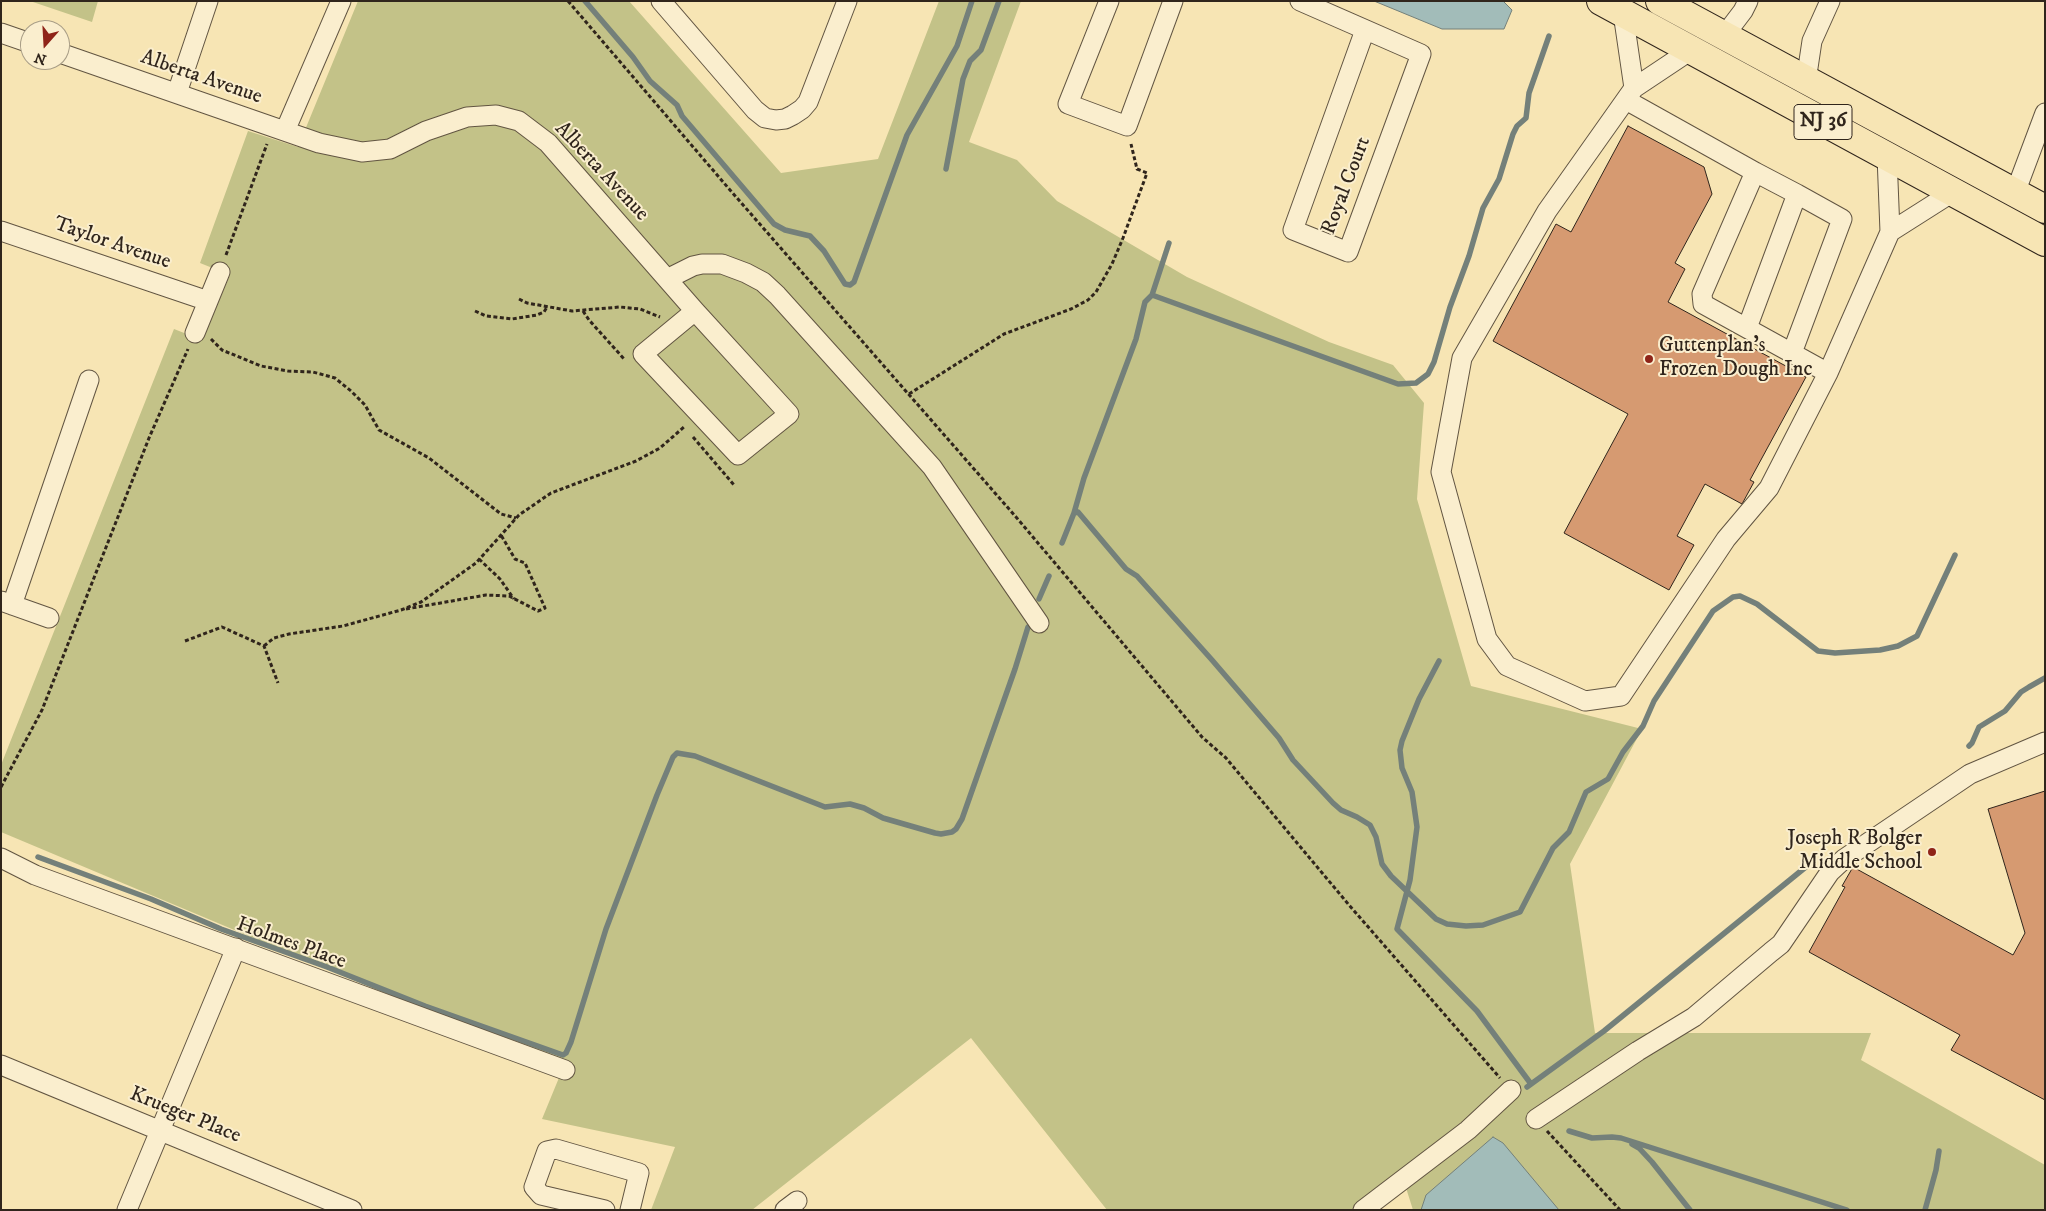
<!DOCTYPE html>
<html>
<head>
<meta charset="utf-8">
<style>
  body { margin:0 }
  #map { position:relative; width:2046px; height:1211px; overflow:hidden; background:#f7e5b4; font-family:"IM FELL DW Pica",serif }
  canvas { display:block }
  .frame { position:absolute; inset:0; border:2px solid #30251c; pointer-events:none }
  .north { position:absolute; left:20px; top:20px; width:50px; height:50px; box-sizing:border-box; background:#faeece; border:1px solid #a99e87; border-radius:50%; rotate:199deg; font-size:14px; font-weight:700; line-height:20px; text-align:center; color:#30251c }
  .north::after { content:''; display:block; margin:auto; width:18px; height:22px; background:#8f2418; clip-path:polygon(50% 0,100% 100%,50% 72%,0 100%) }
</style>
</head>
<body>
<div id="map">
<canvas width="2046" height="1211"></canvas>
<div class="frame"></div>
<div class="north">N</div>
</div>
<script>
const c = document.querySelector('canvas').getContext('2d');
c.lineJoin = 'round';
function paint(path, color) { c.fillStyle = color; c.fill(path, 'evenodd'); }
const shape = rows => new Path2D(rows.map(r => 'M' + r).join(''));
function stroke(path, color, width, dash) { c.strokeStyle = color; c.lineWidth = width; c.lineCap = dash ? 'butt' : 'round'; c.setLineDash(dash || []); c.stroke(path); }
function write(font, color, halo, rows, align = 'center') {
  c.font = font + ' "IM FELL DW Pica",serif'; c.lineWidth = 4; c.setLineDash([]); c.textBaseline = 'middle'; c.strokeStyle = halo; c.fillStyle = color; for (const [text, x, y, turn = 0] of rows) {
    c.save(); c.translate(x, y); c.rotate((+turn || 0) * Math.PI / 180); c.textAlign = isNaN(turn) ? turn : align; if (halo) c.strokeText(text, 0, 0); c.fillText(text, 0, 0); c.restore();
  }
}
const green = shape([
  [30,1,98,1,92,22],
  [358,1,629,1,781,173,878,159,939,1,1021,1,969,142,1017,160,1057,201,1187,277,1329,342,1393,365,1424,403,1417,499,1471,686,1642,729,1570,864,1595,1033,1871,1033,1861,1060,2045,1165,2045,1210,1413,1210,1401,1172,1354,1210,1107,1210,971,1038,752,1210,651,1210,675,1147,542,1119,563,1068,1,832,1,765,174,329,202,340,230,275,200,263,248,131,298,147]
]);
const water = shape([
  [1374,1,1503,1,1512,10,1504,29,1442,29,1374,1],
  [1493,1137,1503,1143,1559,1210,1421,1210,1426,1195,1493,1137]
]);
const stream = shape([
  [585,1,633,57,650,81,677,105,682,116,774,224,785,230,810,236,824,251,845,284,850,285,854,282,907,135,957,46,972,1],
  [946,169,963,79,970,61,981,50,999,1],
  [1152,295,1169,243],
  [1074,513,1084,478,1136,339,1145,302,1152,295,1398,384,1416,383,1428,374,1434,362,1450,307,1469,256,1483,208,1499,179,1513,134,1517,126,1526,118,1529,93,1549,36],
  [1062,543,1074,513,1078,512,1126,569,1137,576,1212,660,1279,738,1293,760,1333,803,1341,810,1357,817,1370,825,1376,837,1382,864,1391,876,1436,919,1447,924,1466,926,1483,925,1520,912,1553,848,1569,832,1586,792,1608,779,1623,752,1643,726,1654,701,1713,611,1733,597,1740,596,1757,604,1818,651,1835,653,1880,650,1898,646,1917,636,1955,555],
  [1039,599,1049,576],
  [1439,661,1419,699,1402,741,1400,750,1402,768,1412,792,1417,827,1410,880,1397,929,1477,1011,1531,1084],
  [1969,746,1972,743,1979,727,2005,711,2021,692,2029,687,2045,678],
  [38,857,151,899,221,929,327,967,425,1006,563,1055,566,1053,571,1042,606,929,657,795,673,757,677,753,695,756,825,807,850,804,864,808,883,818,935,833,941,834,952,832,956,829,962,819,1015,669,1028,627],
  [1527,1087,1604,1031,1807,866],
  [1569,1131,1592,1138,1612,1137,1621,1138,1847,1210],
  [1632,1144,1639,1148,1652,1162,1690,1210],
  [1925,1210,1936,1170,1939,1151]
]);
const building = shape([
  [1628,126,1704,167,1712,194,1675,263,1685,269,1668,302,1806,377,1750,480,1754,482,1742,504,1705,484,1677,536,1694,545,1669,590,1564,533,1628,414,1493,341,1556,224,1571,232,1628,126],
  [2045,791,2045,1100,1951,1050,1960,1035,1809,952,1845,887,1842,886,1853,867,2013,955,2025,933,1988,809,2045,791]
]);
const path = shape([
  [568,1,730,190,1016,517,1202,737,1226,758,1349,905,1500,1078],
  [226,255,267,144],
  [519,299,527,303,572,311,620,307,640,309,660,317],
  [475,311,486,316,512,319,537,315,544,312,547,307],
  [583,311,589,320,625,360],
  [211,339,222,350,261,366,288,371,313,372,335,378,351,391,365,405,379,430,429,458,501,514,516,518],
  [909,394,1004,334,1071,309,1088,300,1096,292,1112,264,1123,238,1147,173,1137,169,1131,144],
  [693,437,734,485],
  [479,559,500,579,514,599],
  [406,609,486,595,509,596,538,611,545,608,525,563,515,559,501,535],
  [185,641,222,627,264,646,278,683],
  [264,646,274,638,289,634,343,626,401,610,421,602,476,563,519,515,551,493,636,461,660,448,684,427],
  [1,787,42,710,149,438,188,349],
  [1547,1131,1620,1210]
]);
const minor = shape([
  [661,1,755,110,765,118,776,120,785,119,793,115,802,109,808,102,847,1],
  [1109,1,1068,104,1127,126,1173,1],
  [1300,1,1421,54,1348,252,1293,230,1365,30],
  [1623,13,1634,88],
  [1,33,30,43],
  [1724,36,1743,11,1748,1],
  [1691,50,1634,88,1547,211,1462,358,1441,472,1487,639,1507,666,1585,701,1621,696,1726,539,1769,488,1828,373],
  [60,53,319,143,362,152,390,149,426,131,467,117,496,115,519,121,548,143,695,311,789,414,738,455,643,354,695,311],
  [1806,81,1812,41,1830,1],
  [177,93,208,1],
  [1626,100,1755,172,1702,294,1703,304,1828,373,1890,232,1887,156],
  [285,131,341,1],
  [2015,193,2045,113],
  [1,231,208,301],
  [1890,232,1953,192],
  [667,279,693,266,702,264,722,264,746,273,763,282,777,295,932,467,1039,623],
  [1747,328,1797,194,1755,172],
  [195,333,220,272],
  [1792,353,1842,219,1797,194],
  [1,601,49,618],
  [12,605,89,380],
  [1,858,35,875,565,1070],
  [1,1065,352,1210],
  [1536,1119,1638,1051,1694,1017,1771,952,1781,944,1830,872,1844,859,1970,774,2045,742],
  [127,1210,236,948],
  [605,1210,541,1195,534,1187,547,1151,556,1149,639,1173,630,1210],
  [785,1210,797,1201],
  [1363,1210,1468,1130,1511,1090]
]);
const highway = shape([
  [1601,1,2045,242],
  [1660,1,2045,209]
]);
const markers = [
  [1649,359,5,"#8f2418"],
  [1932,852,5,"#8f2418"]
];
const shields = [
  [1823,122,58]
];
const shieldNames = [
  ["NJ 36",1823,122]
];
const streetNames = [
  ["Alberta Avenue",201,78,19],
  ["Alberta Avenue",601,172,47],
  ["Royal Court",1347,186,-69],
  ["Taylor Avenue",112,244,19],
  ["Holmes Place",291,944,20],
  ["Krueger Place",185,1116,22]
];
const poiNames = [
  ["Guttenplan's",1659,347],
  ["Frozen Dough Inc",1659,371],
  ["Joseph R Bolger",1922,840,"right"],
  ["Middle School",1922,864,"right"]
];
paint(green, '#c3c288');
paint(water, '#a2bcb9');
stroke(water, '#74807a', 1);
stroke(stream, '#74807a', 5.5);
paint(building, '#d69a71');
stroke(building, '#30251c', 1);
stroke(minor, '#625542', 21);
stroke(highway, '#30251c', 30);
stroke(path, '#30251c', 3, [4, 2.5]);
stroke(minor, '#faeece', 19);
stroke(highway, '#f7e5b4', 28);
for (const [x, y, r, color] of markers) { const dot = new Path2D(); dot.arc(x, y, r, 0, 2 * Math.PI); c.fillStyle = color; c.fill(dot); stroke(dot, '#faeece', 2); }
for (const [x, y, w] of shields) { const box = new Path2D(); box.roundRect(x - w / 2, y - 17.5, w, 35, 4); c.fillStyle = '#faeece'; c.fill(box); stroke(box, '#30251c', 1); }
write('bold 20px', '#30251c', null, shieldNames);
write('21px', '#30251c', '#faeece', streetNames);
write('21px', '#30251c', '#faeece', poiNames, 'left');
</script>
</body>
</html>
